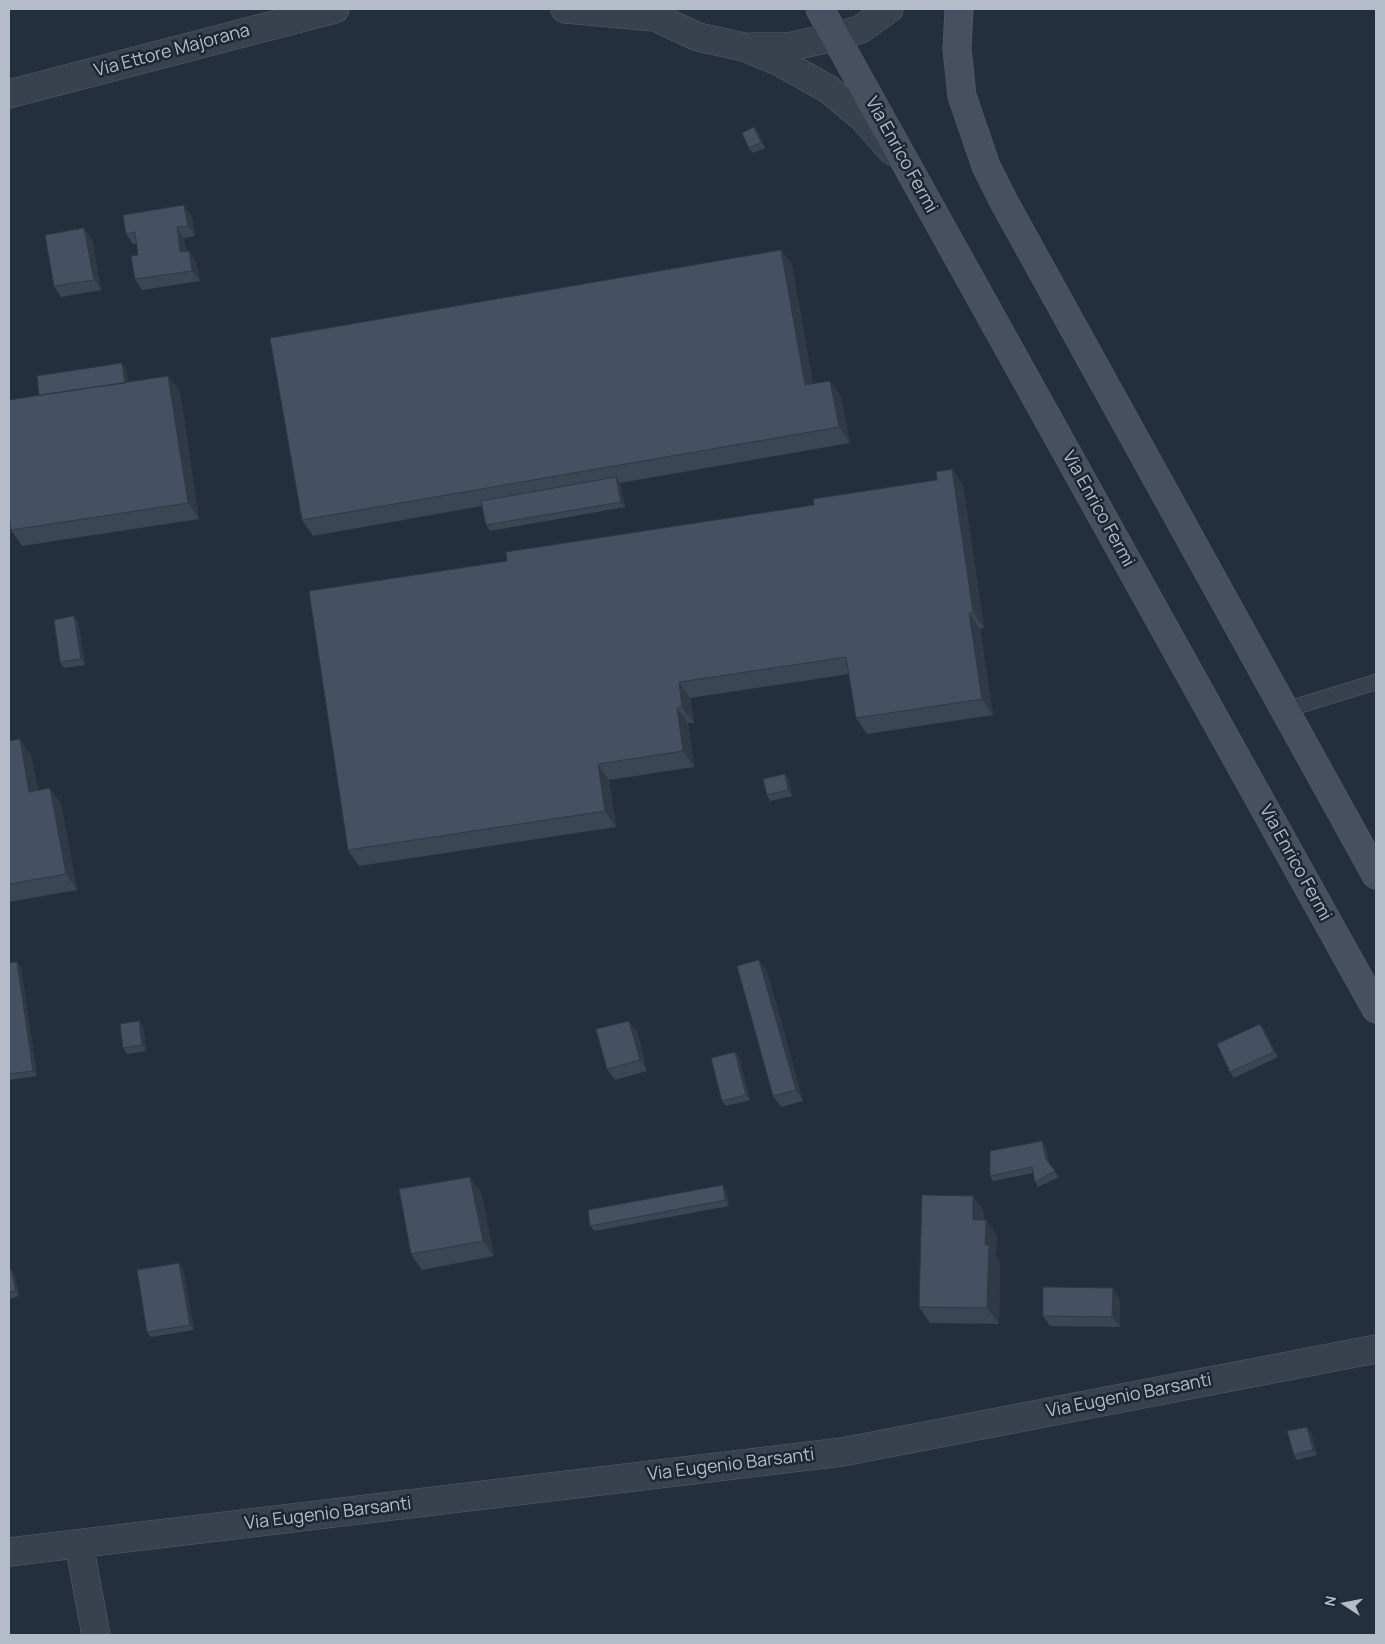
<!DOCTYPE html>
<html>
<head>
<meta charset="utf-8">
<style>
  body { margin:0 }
  #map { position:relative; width:1385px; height:1644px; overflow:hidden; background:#242f3e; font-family:Manrope,sans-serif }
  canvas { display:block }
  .frame { position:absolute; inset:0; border:10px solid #b4bcc9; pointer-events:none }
  .north { position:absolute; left:1320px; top:1579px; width:50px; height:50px; -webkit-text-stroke:4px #1d2633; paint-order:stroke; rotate:281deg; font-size:14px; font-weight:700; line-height:20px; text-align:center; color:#b4bcc9 }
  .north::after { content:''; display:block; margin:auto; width:18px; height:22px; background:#b4bcc9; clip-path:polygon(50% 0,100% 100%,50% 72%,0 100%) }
</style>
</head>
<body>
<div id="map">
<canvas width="1385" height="1644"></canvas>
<div class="frame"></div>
<div class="north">N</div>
</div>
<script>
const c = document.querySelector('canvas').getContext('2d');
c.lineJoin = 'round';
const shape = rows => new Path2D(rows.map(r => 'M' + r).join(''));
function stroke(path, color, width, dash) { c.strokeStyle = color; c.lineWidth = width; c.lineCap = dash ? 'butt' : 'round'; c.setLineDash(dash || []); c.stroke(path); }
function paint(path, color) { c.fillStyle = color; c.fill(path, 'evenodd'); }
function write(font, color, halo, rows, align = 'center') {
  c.font = font + ' Manrope,sans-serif'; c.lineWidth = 5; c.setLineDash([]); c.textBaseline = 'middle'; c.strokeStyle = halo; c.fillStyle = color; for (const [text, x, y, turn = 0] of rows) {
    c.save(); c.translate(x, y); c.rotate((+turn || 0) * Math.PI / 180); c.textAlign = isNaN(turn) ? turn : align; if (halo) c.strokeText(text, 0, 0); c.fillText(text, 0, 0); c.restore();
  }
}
const lane = shape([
  [1285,710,1376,682]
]);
const street = shape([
  [565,9,655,17],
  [644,9,655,17,698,37,744,47,780,62,828,89,862,117,892,151],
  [753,47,787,47,836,37,861,29,889,9],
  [9,94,335,9],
  [79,1544,96,1635],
  [9,1552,842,1452,1376,1349]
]);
const secondary = shape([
  [820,9,1376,1009],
  [959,9,957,49,962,96,986,166,1004,202,1376,875]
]);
const wall = shape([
  [758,132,765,148,753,153,749,148],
  [192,216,195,236,184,238,186,251,189,251,196,262,200,281,142,290,135,279,138,255,137,244,133,244,126,234],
  [92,239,101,290,61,297,54,286],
  [781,250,792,265,813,384,830,381,841,397,850,443,620,483,625,507,490,531,486,525,482,506,313,536,302,520],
  [126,369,128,382,168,376,180,392,199,519,22,546,11,530,39,395],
  [952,469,963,485,984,628,980,629,993,715,867,734,856,718,849,674,690,698,694,723,688,723,694,767,609,780,616,827,359,866,348,850,507,561,814,505,937,480],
  [74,616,78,622,85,665,64,668,60,662],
  [9,741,31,755,38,790,61,804,77,890,9,902],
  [785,774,789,780,792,796,770,801,767,795],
  [17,962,21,968,37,1076,9,1080,9,963],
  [767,971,803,1101,781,1107,773,1096],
  [139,1021,143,1026,146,1051,127,1054,123,1048],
  [1264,1029,1278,1057,1234,1078,1230,1072],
  [637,1031,647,1071,615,1080,607,1069],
  [735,1052,739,1057,750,1100,726,1106,722,1101],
  [1046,1146,1049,1164,1059,1177,1038,1187,1035,1182,1033,1173,993,1181,990,1176],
  [726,1191,729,1206,594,1231,590,1226],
  [481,1192,494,1256,422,1270,411,1254],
  [984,1211,984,1220,986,1220,997,1236,996,1256,1000,1261,999,1324,930,1323,919,1307],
  [183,1268,194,1330,151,1337,147,1332],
  [9,1270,15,1275,19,1296,9,1299],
  [1120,1299,1120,1327,1050,1326,1043,1316],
  [1311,1432,1317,1455,1297,1460,1294,1455]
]);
const shadedWall = shape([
  [754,127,758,132,765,148,761,142],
  [184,205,192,216,195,236,188,226],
  [177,227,184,238,188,263,180,252],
  [84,228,92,239,101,290,94,280],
  [781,250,792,265,816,401,805,385],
  [189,251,196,262,200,281,192,271],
  [122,363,126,369,131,399,127,394],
  [168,376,180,392,199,519,188,503],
  [830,381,841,397,850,443,839,427],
  [952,469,963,485,984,628,973,612],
  [616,477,620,483,625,507,621,502],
  [969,613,980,629,993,715,982,699],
  [74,616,78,622,85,665,81,659],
  [679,682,690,698,694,723,682,707],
  [677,708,688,723,694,767,683,751],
  [20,739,31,755,41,808,29,792],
  [598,764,609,780,616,827,605,811],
  [785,774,789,780,792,796,788,790],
  [50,788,61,804,77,890,66,874],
  [759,960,767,971,803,1101,796,1090],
  [17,962,21,968,37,1076,33,1071],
  [139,1021,143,1026,146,1051,142,1045],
  [629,1021,637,1031,647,1071,640,1060],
  [1260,1024,1264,1029,1278,1057,1274,1052],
  [735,1052,739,1057,750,1100,746,1095],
  [1042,1141,1046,1146,1049,1164,1046,1159],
  [470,1177,481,1192,494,1256,483,1241],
  [723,1185,726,1191,729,1206,725,1200],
  [973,1196,984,1211,984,1236,973,1220],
  [986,1220,997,1236,996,1256,1000,1261,999,1324,987,1308,985,1245],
  [179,1263,183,1268,194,1330,190,1325],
  [11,1269,15,1275,19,1296,16,1291],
  [1113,1288,1120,1299,1120,1327,1112,1317],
  [1307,1427,1311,1432,1317,1455,1313,1450]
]);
const building = shape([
  [754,127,761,142,749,148,742,133,754,127],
  [184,205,188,226,177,227,180,252,189,251,192,271,135,279,131,256,138,255,135,232,126,234,123,215,184,205],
  [84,228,94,280,54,286,45,235,84,228],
  [781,250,805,385,830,381,839,427,302,520,270,338,781,250],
  [122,363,125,383,39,395,37,376,122,363],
  [168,376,188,503,11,530,9,515,9,400,168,376],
  [952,469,973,612,969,613,982,699,856,718,846,657,679,682,682,707,677,708,683,751,598,764,605,811,348,850,309,591,507,561,506,552,814,505,813,499,937,480,936,472,952,469],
  [616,477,621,502,486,525,481,501,616,477],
  [74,616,81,659,60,662,54,620,74,616],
  [20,739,29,792,50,788,66,874,9,884,9,741,20,739],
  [785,774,788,790,767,795,763,779,785,774],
  [759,960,796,1090,773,1096,737,966,759,960],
  [17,962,33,1071,9,1074,9,963,17,962],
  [139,1021,142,1045,123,1048,120,1024,139,1021],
  [629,1021,640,1060,607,1069,596,1029,629,1021],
  [1260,1024,1274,1052,1230,1072,1217,1044,1260,1024],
  [735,1052,746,1095,722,1101,711,1058,735,1052],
  [1042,1141,1046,1159,1055,1171,1035,1182,1032,1167,990,1176,990,1151,1042,1141],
  [470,1177,483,1241,411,1254,399,1189,470,1177],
  [723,1185,725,1200,590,1226,588,1210,723,1185],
  [922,1195,973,1196,973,1220,986,1220,985,1245,989,1245,987,1308,919,1307,922,1195],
  [179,1263,190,1325,147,1332,137,1270,179,1263],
  [11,1269,16,1291,9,1292,9,1270,11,1269],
  [1043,1287,1113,1288,1112,1317,1043,1316,1043,1287],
  [1307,1427,1313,1450,1294,1455,1287,1431,1307,1427]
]);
const streetNames = [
  ["Via Ettore Majorana",172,51,-15],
  ["Via Enrico Fermi",901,155,61],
  ["Via Enrico Fermi",1098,509,61],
  ["Via Enrico Fermi",1295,863,61],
  ["Via Eugenio Barsanti",1129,1396,-11],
  ["Via Eugenio Barsanti",731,1465,-7],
  ["Via Eugenio Barsanti",328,1514,-7]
];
stroke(lane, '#565f6c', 16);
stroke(street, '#565f6c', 29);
stroke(secondary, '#565f6c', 29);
stroke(lane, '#38414e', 15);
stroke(street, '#38414e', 28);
stroke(secondary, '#465061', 28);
paint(wall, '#3b4654');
paint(shadedWall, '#303945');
paint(building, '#455162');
stroke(building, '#303945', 1);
write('18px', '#b4bcc9', '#1d2633', streetNames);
</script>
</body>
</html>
